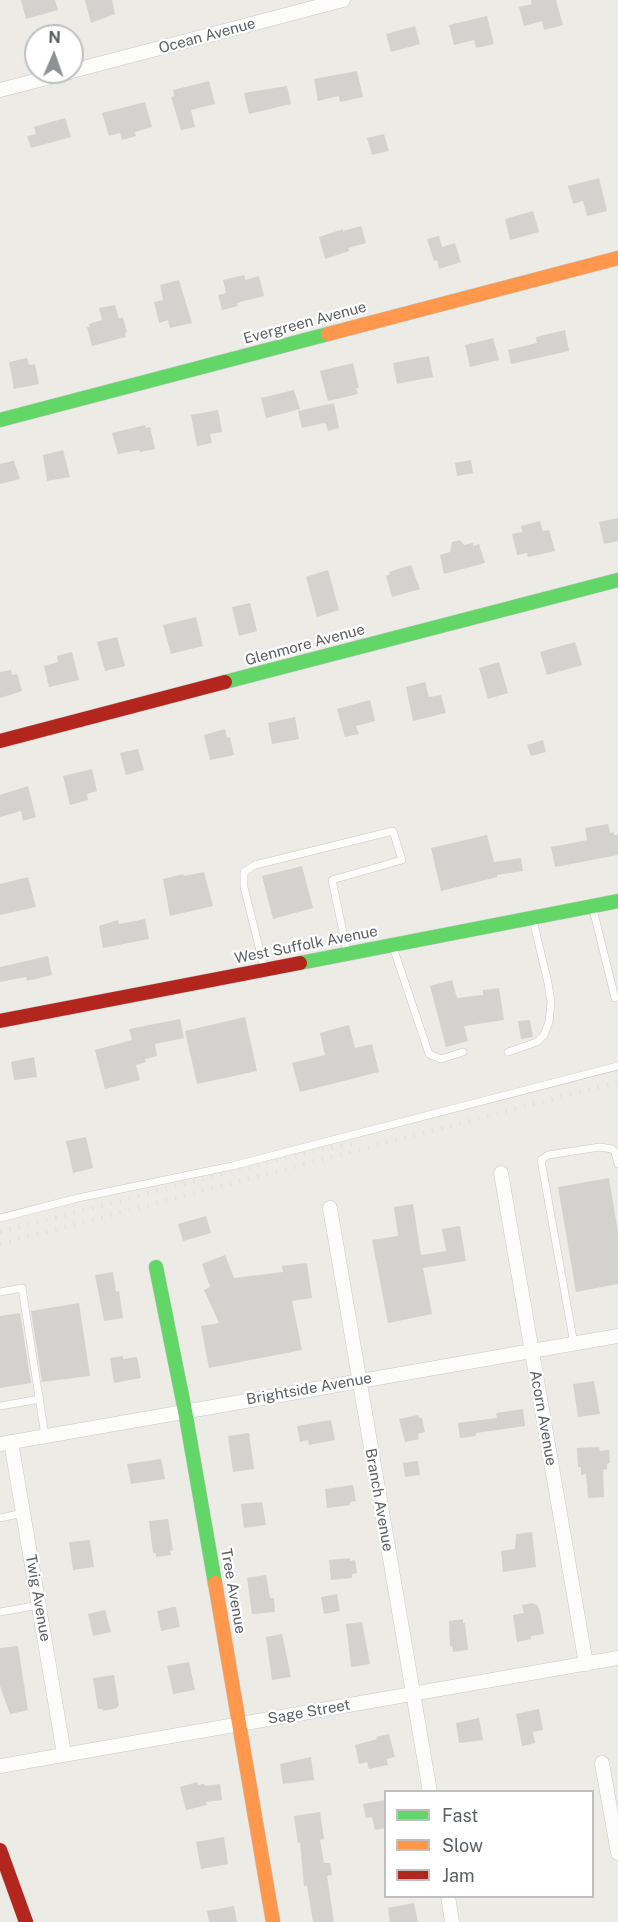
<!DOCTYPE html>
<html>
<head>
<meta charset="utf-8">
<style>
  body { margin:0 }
  #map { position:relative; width:618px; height:1922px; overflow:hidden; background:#ecebe6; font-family:"Public Sans",sans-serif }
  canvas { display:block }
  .legend { position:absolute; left:384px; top:1790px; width:210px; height:108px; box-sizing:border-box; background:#fff; border:2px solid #bebfc1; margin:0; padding:8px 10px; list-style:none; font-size:18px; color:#5c5f64 }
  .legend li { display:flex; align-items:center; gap:12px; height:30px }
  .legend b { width:30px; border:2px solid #bebfc1 }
  .north { position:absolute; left:24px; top:24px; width:60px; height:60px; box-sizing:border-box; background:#fff; border:2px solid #bebfc1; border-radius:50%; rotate:2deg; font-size:16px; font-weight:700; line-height:24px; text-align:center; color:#5c5f64 }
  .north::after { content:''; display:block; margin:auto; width:21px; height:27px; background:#8e9092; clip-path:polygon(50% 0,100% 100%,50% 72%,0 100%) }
</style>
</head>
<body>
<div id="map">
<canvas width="618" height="1922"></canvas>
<ul class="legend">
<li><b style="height:8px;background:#63d668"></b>Fast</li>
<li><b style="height:8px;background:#ff974d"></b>Slow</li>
<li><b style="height:8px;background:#b3261e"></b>Jam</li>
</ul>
<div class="north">N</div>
</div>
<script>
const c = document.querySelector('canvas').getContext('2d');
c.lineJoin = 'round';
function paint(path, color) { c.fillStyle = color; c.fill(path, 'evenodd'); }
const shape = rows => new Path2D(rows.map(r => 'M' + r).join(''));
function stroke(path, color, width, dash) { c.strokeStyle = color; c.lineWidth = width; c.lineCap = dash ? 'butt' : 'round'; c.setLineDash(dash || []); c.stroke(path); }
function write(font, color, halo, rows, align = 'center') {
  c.font = font + ' "Public Sans",sans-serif'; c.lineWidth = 4.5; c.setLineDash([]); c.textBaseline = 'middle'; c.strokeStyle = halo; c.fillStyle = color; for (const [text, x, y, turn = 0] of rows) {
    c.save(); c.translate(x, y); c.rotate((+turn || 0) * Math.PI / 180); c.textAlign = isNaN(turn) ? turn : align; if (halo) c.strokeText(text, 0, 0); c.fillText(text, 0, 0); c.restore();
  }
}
const building = shape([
  [21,0,55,0,58,10,26,19],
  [85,0,112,0,115,14,91,23],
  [531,0,556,0,563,25,544,30,542,21,524,26,519,7,532,4],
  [487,16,494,44,476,48,474,40,454,45,449,25],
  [415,26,420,44,391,52,386,34],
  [357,71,363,97,340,102,339,96,318,101,314,79],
  [209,81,215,104,191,110,195,127,181,130,171,97,174,96,173,90],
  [287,86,291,104,249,114,244,93],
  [145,102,152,127,135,132,136,136,122,140,120,133,109,136,102,113],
  [65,118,71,137,31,148,27,136,36,134,34,127],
  [384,134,389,151,372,155,367,138],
  [599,178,607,211,587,216,583,201,573,204,568,186],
  [533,211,539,232,510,240,505,219],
  [361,226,366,243,348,248,349,251,325,259,319,237,343,229,343,231],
  [439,236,442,247,455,243,461,262,439,269,437,260,434,261,427,239],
  [244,275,245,280,259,276,264,296,237,303,238,306,222,310,218,295,226,293,223,280],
  [179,280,192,323,170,328,168,320,159,323,154,302,163,300,160,285],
  [115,305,119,318,123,318,127,332,125,333,126,337,92,346,87,327,90,327,89,324,102,320,99,308],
  [565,330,569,351,511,364,508,350,537,343,536,337],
  [493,338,499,360,470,367,465,345],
  [429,356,433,377,397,384,393,363],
  [27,358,29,365,35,364,39,384,14,389,9,362],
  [353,363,359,388,356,388,358,394,328,401,320,371],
  [294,390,300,409,266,418,261,398],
  [334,403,339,428,328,431,326,424,324,423,302,428,298,411],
  [218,410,222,432,210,434,212,443,197,446,191,415],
  [145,425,146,428,150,427,155,449,140,452,139,450,118,454,112,433],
  [63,450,70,477,47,481,43,455],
  [471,460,473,473,457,476,455,463],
  [12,461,14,461,20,479,0,484,0,464],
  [618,518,618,541,604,544,599,522],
  [540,521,543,531,549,530,555,551,528,557,527,553,517,555,512,534,522,532,521,526],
  [460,540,464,545,473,543,473,546,479,544,485,563,444,574,440,555,450,552,452,542],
  [411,565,420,589,392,597,386,576,390,574,389,572],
  [328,570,339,610,317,617,306,577],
  [250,603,257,631,239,636,232,607],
  [196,617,203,646,171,654,163,625],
  [117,637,125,666,105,671,97,642],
  [575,642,582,665,547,675,540,652],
  [72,652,79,680,49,687,44,666,58,662,57,656],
  [499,662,508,693,488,699,479,668],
  [11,670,12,675,17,674,22,691,0,698,0,672],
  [425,682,429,697,441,695,446,713,413,721,406,687],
  [370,700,375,721,356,726,359,734,345,737,337,709],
  [295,717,299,739,272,744,268,723],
  [225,729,227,738,230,737,234,755,210,760,204,735],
  [543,740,546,752,531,756,527,745],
  [138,749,144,770,126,775,120,753],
  [92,769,97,791,87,794,88,800,70,805,63,776],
  [28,786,36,817,23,821,21,811,0,817,0,795],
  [608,824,610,833,614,832,614,835,618,835,618,855,555,867,551,847,587,840,585,828],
  [487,835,494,862,521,858,523,871,497,875,497,877,441,891,431,848],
  [302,866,313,908,273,919,262,876],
  [204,872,213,906,170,916,163,879,183,874,184,876],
  [28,877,36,907,0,915,0,884],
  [145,919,149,939,103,948,99,926,118,920,119,924],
  [48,956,52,975,27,981,26,977,0,982,0,967],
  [452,980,457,998,483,995,483,990,499,988,504,1020,464,1026,468,1041,446,1047,430,986],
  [245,1017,257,1071,197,1084,185,1031],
  [180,1019,184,1038,155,1044,157,1056,145,1059,146,1062,136,1065,140,1080,105,1089,95,1050,132,1040,129,1029],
  [530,1020,533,1037,521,1039,518,1021],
  [349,1025,355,1048,372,1044,379,1072,300,1092,292,1063,325,1055,320,1033],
  [34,1057,37,1077,14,1080,11,1062],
  [86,1137,93,1168,73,1173,66,1141],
  [609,1178,618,1232,618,1284,576,1292,558,1187],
  [413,1204,421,1255,446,1251,442,1229,460,1226,466,1261,423,1268,432,1314,388,1323,372,1240,398,1236,394,1207],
  [206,1216,211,1233,183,1241,178,1224],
  [225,1255,234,1278,283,1272,282,1266,307,1263,312,1298,292,1301,302,1350,209,1368,201,1326,219,1323,204,1290,210,1287,202,1264],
  [113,1272,116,1292,119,1291,123,1318,104,1321,95,1275],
  [79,1303,90,1376,42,1382,31,1311],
  [20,1313,31,1383,0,1388,0,1316],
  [123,1356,123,1359,137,1357,141,1378,114,1383,110,1358],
  [594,1381,600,1414,578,1417,573,1384],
  [523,1409,525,1426,476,1433,476,1436,460,1438,458,1423,497,1418,496,1413],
  [418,1415,419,1418,422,1418,425,1432,418,1434,419,1439,405,1442,399,1419],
  [331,1420,335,1440,309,1445,308,1440,300,1442,297,1426],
  [249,1433,254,1469,233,1472,228,1436],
  [599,1447,600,1451,609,1450,610,1463,607,1464,607,1469,603,1470,604,1497,588,1498,586,1474,581,1475,581,1467,578,1467,577,1448],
  [161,1459,165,1479,131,1484,127,1464],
  [418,1461,420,1475,405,1477,403,1463],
  [353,1485,356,1501,350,1502,350,1505,327,1508,325,1489],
  [262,1502,266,1525,244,1528,241,1504],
  [168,1519,173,1550,170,1551,171,1555,156,1557,156,1553,153,1553,149,1521],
  [532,1532,536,1567,503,1572,501,1551,515,1549,516,1534],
  [90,1540,94,1567,73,1570,69,1542],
  [350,1558,350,1561,355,1560,357,1573,352,1574,352,1578,331,1580,329,1560],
  [266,1575,270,1598,274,1598,275,1612,252,1614,247,1578],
  [337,1594,340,1611,324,1614,321,1597],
  [533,1603,538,1606,540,1612,544,1634,531,1636,531,1639,517,1642,513,1615,524,1613,522,1605],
  [173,1607,176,1607,180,1627,161,1631,157,1611],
  [105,1610,111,1632,93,1636,88,1614],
  [463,1619,463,1623,465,1623,468,1650,453,1652,452,1646,450,1646,449,1621],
  [362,1622,370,1664,351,1667,346,1624],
  [282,1634,291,1677,272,1680,266,1637],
  [18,1646,28,1710,10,1714,0,1686,0,1648],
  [189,1662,195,1690,173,1694,167,1666],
  [114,1675,119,1706,117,1706,117,1708,103,1711,103,1709,98,1709,93,1678],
  [539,1709,543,1730,533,1732,535,1743,522,1746,516,1714],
  [479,1718,483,1740,459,1743,456,1723],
  [389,1734,395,1757,387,1759,388,1765,369,1769,367,1762,359,1764,355,1745,377,1739,376,1737],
  [311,1757,314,1780,283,1784,280,1764],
  [197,1782,198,1785,204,1784,205,1786,220,1784,222,1800,206,1802,207,1805,186,1810,180,1787],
  [386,1800,386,1828,375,1830,372,1817,366,1818,363,1804],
  [320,1812,324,1839,320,1840,324,1863,330,1863,332,1875,327,1876,334,1922,313,1922,307,1886,304,1886,300,1843,298,1843,294,1816],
  [224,1837,228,1864,201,1869,196,1842],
  [414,1903,418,1922,390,1922,388,1908],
  [234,1906,237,1922,209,1922,207,1911]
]);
const lane = shape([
  [593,909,615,998],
  [393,947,429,1054,441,1059,463,1052],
  [264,967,244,887,244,872,255,865,393,831,402,860,332,880,347,951],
  [508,1052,537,1042,544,1035,549,1022,551,1002,548,983,533,920],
  [0,1218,78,1198,232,1166,618,1066],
  [0,1292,22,1288,45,1436],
  [574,1344,541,1160,548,1155,600,1147,612,1149,615,1152,618,1164],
  [0,1406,40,1399],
  [0,1518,23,1513],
  [0,1612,39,1605]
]);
const street = shape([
  [72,71,343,0],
  [0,90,70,72],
  [501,1173,586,1664],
  [330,1208,430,1792],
  [11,1442,64,1754],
  [0,1444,618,1336],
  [602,1763,618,1853],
  [0,1766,618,1658],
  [448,1896,452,1922]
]);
const fast = shape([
  [0,420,328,334],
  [225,682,618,580],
  [300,963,618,901],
  [156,1267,185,1411,215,1583]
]);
const slow = shape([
  [328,334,618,258],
  [215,1583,273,1922]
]);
const jam = shape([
  [0,741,225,682],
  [0,1021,300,963],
  [0,1850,26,1922]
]);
const rail = shape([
  [0,1232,273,1161,317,1150,360,1143],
  [0,1244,618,1082]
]);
const streetNames = [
  ["Ocean Avenue",207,36,-15],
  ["Evergreen Avenue",305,323,-15],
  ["Glenmore Avenue",305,645,-15],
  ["West Suffolk Avenue",306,945,-11],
  ["Brightside Avenue",309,1389,-10],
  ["Acorn Avenue",543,1418,80],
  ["Branch Avenue",379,1500,80],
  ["Tree Avenue",233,1591,80],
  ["Twig Avenue",38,1598,80],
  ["Sage Street",309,1712,-10]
];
paint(building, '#d3d2cf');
stroke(lane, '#c8c9c8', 8);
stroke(street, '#c8c9c8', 15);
stroke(fast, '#c7c8c6', 15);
stroke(slow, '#c7c8c6', 15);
stroke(jam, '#c7c8c6', 15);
stroke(lane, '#fcfcfb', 7);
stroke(street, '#fcfcfb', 14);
stroke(fast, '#63d668', 14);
stroke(slow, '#ff974d', 14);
stroke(jam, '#b3261e', 14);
stroke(rail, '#e3e2e2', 4.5, [1.5, 8]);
write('15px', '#5c5f64', '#fff', streetNames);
</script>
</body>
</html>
